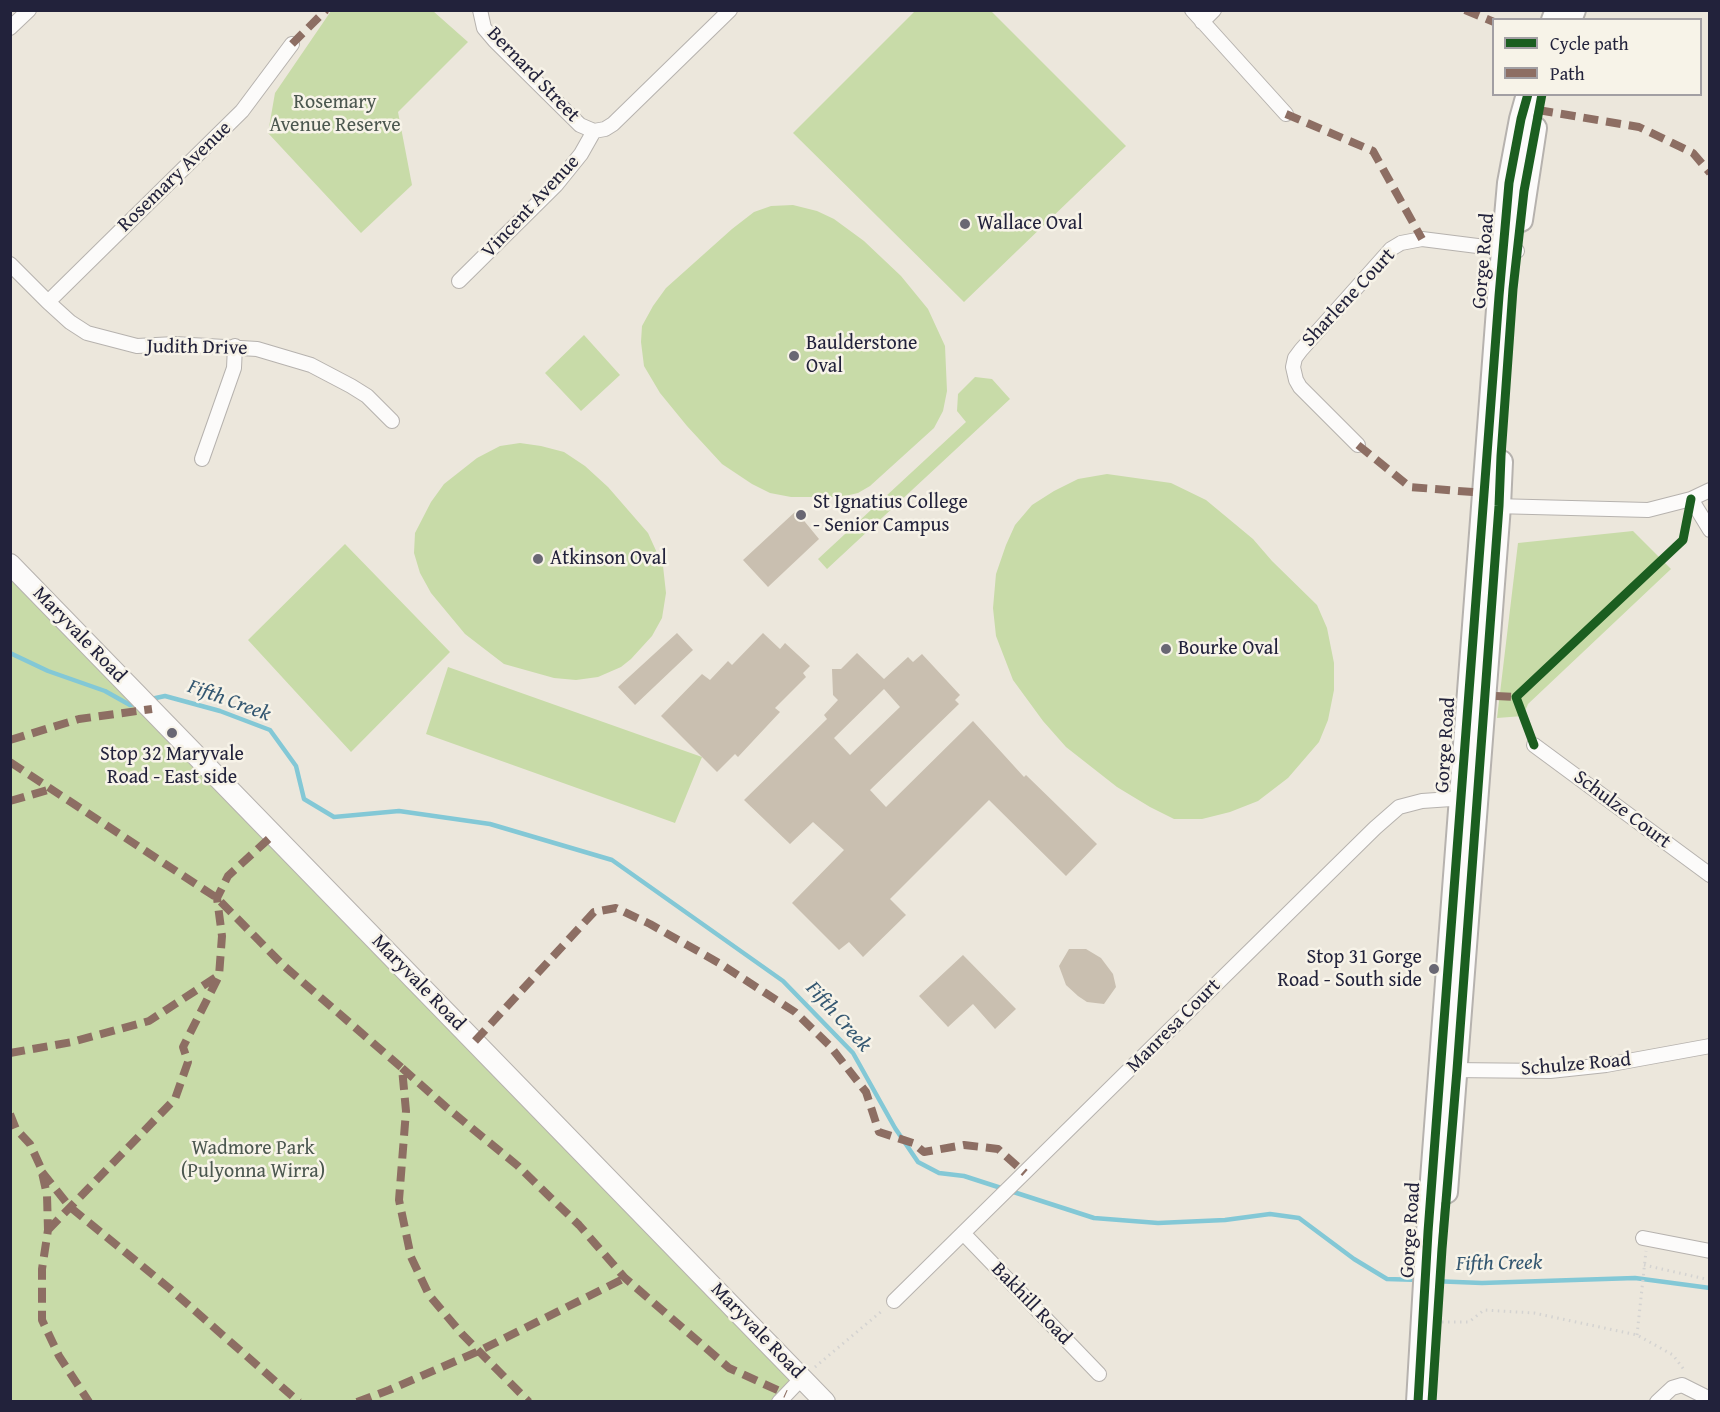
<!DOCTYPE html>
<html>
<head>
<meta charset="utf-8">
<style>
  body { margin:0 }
  #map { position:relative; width:1720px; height:1412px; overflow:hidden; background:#ece7dc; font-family:"Gentium Book Plus",serif }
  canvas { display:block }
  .frame { position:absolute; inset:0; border:12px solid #22223b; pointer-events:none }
  .legend { position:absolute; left:1492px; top:18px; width:210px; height:78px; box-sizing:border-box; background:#f7f3e8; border:2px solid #a29fa3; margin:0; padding:8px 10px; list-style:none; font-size:18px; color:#22223b }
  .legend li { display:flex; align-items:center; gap:12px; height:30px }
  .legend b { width:30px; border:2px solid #a29fa3 }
</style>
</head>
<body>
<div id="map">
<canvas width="1720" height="1412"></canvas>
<div class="frame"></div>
<ul class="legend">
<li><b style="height:8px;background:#1b5e20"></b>Cycle path</li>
<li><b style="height:8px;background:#8d6e63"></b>Path</li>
</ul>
</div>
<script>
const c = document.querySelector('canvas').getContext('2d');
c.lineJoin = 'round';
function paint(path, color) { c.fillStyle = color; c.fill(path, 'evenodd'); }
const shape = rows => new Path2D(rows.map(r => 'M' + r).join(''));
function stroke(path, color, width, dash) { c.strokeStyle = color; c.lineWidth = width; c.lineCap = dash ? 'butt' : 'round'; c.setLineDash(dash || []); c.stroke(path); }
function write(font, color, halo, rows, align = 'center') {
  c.font = font + ' "Gentium Book Plus",serif'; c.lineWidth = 5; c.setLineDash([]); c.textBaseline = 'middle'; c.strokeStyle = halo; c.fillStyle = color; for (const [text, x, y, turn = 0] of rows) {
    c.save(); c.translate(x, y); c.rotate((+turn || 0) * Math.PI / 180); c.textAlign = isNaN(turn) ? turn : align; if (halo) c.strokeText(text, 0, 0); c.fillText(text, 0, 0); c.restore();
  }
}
const green = shape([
  [331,11,433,11,468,42,398,112,412,185,361,233,268,133,275,93],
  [991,11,1126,146,964,302,793,133,915,11],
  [793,205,817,211,834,219,864,241,901,276,928,309,945,346,947,391,943,411,934,428,870,486,858,493,841,497,791,497,770,493,752,484,722,464,687,426,660,393,644,366,641,342,642,326,653,306,666,288,732,229,754,212,771,206],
  [584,335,620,375,581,411,545,373],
  [975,377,992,379,1010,399,827,569,818,559,966,422,957,411,958,394],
  [520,443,541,446,564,452,585,466,608,487,648,533,663,566,666,593,662,618,652,636,631,659,621,667,598,677,576,680,554,678,504,664,465,634,431,593,420,573,414,553,415,533,431,502,444,484,477,458,500,446],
  [1107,474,1171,483,1206,500,1253,539,1272,561,1317,605,1327,628,1334,663,1334,690,1328,720,1319,742,1288,778,1258,801,1230,812,1202,819,1174,819,1150,807,1117,787,1066,747,1043,721,1013,680,996,636,993,608,996,574,1006,545,1015,525,1032,505,1054,491,1078,479],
  [1633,531,1671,569,1528,704,1523,716,1497,718,1518,543],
  [345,544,450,652,351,752,248,640],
  [10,563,802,1378,779,1401,11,1401],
  [448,667,702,757,675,823,426,734]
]);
const stream = shape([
  [10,653,48,671,105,691,130,705,137,703],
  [151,699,165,696,220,711,270,730,296,766,304,799,334,817,399,811,490,824,612,860,783,981,853,1053,895,1128,918,1162,939,1173,964,1176,1094,1218,1158,1223,1225,1220,1270,1214,1299,1218,1354,1259,1387,1279,1420,1280],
  [1431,1281,1482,1283,1635,1278,1710,1288]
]);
const building = shape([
  [796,511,819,539,768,587,743,560],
  [677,633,693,650,635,705,618,687],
  [763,633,780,649,785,643,810,666,803,673,806,677,775,708,780,712,738,757,735,754,717,772,661,716,702,674,710,680,728,661,732,665],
  [857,653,884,679,908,657,913,662,922,654,960,695,955,700,959,704,870,790,886,807,973,721,1024,777,1026,775,1097,844,1066,876,989,800,890,899,906,915,863,957,849,942,839,950,792,903,844,850,813,822,790,844,744,800,827,719,824,715,838,700,833,695,832,669,841,669],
  [884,689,900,707,850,755,834,738],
  [1069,949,1086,949,1101,958,1113,974,1116,987,1104,1004,1087,1002,1078,996,1066,985,1059,966],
  [963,955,1016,1009,995,1029,973,1004,948,1027,919,996]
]);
const path = shape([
  [1644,1265,1710,1280],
  [1442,1322,1469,1322,1484,1310,1534,1313,1637,1335,1673,1355,1685,1371],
  [1637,1335,1646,1251],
  [815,1367,883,1310]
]);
const street = shape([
  [480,10,484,28,495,41,580,125,594,131],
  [1192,10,1286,114],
  [1202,22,1214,10],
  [10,28,29,10],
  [10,264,48,302,70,322,87,333,137,346,175,344,257,349,311,365,351,386,367,396,392,421],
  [459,281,556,185,581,154,594,131,605,129,613,124,730,10],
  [48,302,242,111,292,44],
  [1358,445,1300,387,1296,380,1293,367,1295,358,1301,350,1391,249,1401,243,1422,239,1517,251],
  [202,459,234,368,235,346],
  [1691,499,1710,530],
  [1494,506,1648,510,1691,499,1710,490],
  [1534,745,1710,875],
  [1450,1070,1550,1071,1606,1065,1710,1046],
  [963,1233,1099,1374],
  [1643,1238,1710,1251],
  [894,1301,1375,828,1399,807,1422,801,1466,798],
  [779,1402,802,1378],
  [1657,1402,1672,1388,1682,1385,1710,1399]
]);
const secondary = shape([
  [10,564,825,1402]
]);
const primary = shape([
  [1553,20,1557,10],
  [1570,20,1574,10],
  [1521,220,1535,128],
  [1446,1192,1499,506,1501,462],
  [1418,1402,1428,1232,1499,296,1509,183,1521,119,1528,94]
]);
const quiet = shape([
  [1465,10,1494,22],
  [292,44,326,10],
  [1538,110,1639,127,1693,153,1710,173],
  [1286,114,1373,151,1422,239],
  [1358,445,1410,487,1484,493],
  [1496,696,1516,697],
  [10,740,79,719,152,709],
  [10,762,217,898,283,965,402,1068,406,1111,399,1200,411,1257,429,1295,462,1334,529,1402],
  [10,801,51,789],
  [475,1041,594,912,616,908,650,924,719,963,795,1012,830,1046,866,1092,879,1132,913,1143,924,1152,964,1145,998,1149,1025,1173],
  [10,1053,72,1042,149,1021,218,976],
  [402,1068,446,1107,518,1166,579,1225,625,1278,729,1368,786,1394],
  [10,1114,16,1129,30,1144,41,1168,47,1195,48,1230,42,1269,42,1320,59,1356,89,1402],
  [42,1172,70,1207,169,1288,299,1402],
  [48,1230,175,1099,188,1062,183,1047,219,976,222,936,217,898,228,876,273,835],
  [357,1402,389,1390,479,1351,625,1278]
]);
const cycleway = shape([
  [1534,745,1516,697,1683,540,1691,499],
  [1418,1402,1428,1232,1499,296,1509,183,1521,119,1528,94],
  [1432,1402,1442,1249,1457,1070,1499,506,1501,456,1513,289,1524,191,1542,94]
]);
const markers = [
  [965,224,6,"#696773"],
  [794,356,6,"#696773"],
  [801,515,6,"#696773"],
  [538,559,6,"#696773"],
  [1166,649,6,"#696773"],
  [172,733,6,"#696773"],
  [1434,969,6,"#696773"]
];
const streetNames = [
  ["Bernard Street",533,75,46],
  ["Rosemary Avenue",175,177,-44],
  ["Vincent Avenue",531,207,-47],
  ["Gorge Road",1484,261,-85],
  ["Sharlene Court",1349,298,-47],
  ["Judith Drive",197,348,1],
  ["Maryvale Road",79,635,46],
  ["Gorge Road",1446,745,-86],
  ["Schulze Court",1622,810,37],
  ["Maryvale Road",418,983,46],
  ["Manresa Court",1174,1026,-45],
  ["Schulze Road",1576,1065,-5],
  ["Gorge Road",1411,1230,-86],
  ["Bakhill Road",1031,1304,46],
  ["Maryvale Road",757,1331,46]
];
const parkNames = [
  ["Rosemary",335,103],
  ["Avenue Reserve",335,126],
  ["Wadmore Park",253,1149],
  ["(Pulyonna Wirra)",253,1172]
];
const poiNames = [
  ["Wallace Oval",977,224],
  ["Baulderstone",806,344],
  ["Oval",806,367],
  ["St Ignatius College",813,503],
  ["- Senior Campus",813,526],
  ["Atkinson Oval",550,559],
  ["Bourke Oval",1178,649],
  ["Stop 32 Maryvale",172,755,"center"],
  ["Road - East side",172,778,"center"],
  ["Stop 31 Gorge",1422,958,"right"],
  ["Road - South side",1422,981,"right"]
];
const waterNames = [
  ["Fifth Creek",229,701,20],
  ["Fifth Creek",838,1017,48],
  ["Fifth Creek",1499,1264,-1]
];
paint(green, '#c8dba8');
stroke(stream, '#83c8d6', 4.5);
paint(building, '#c9bfb0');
stroke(street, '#b6b2ae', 16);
stroke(secondary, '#b6b2ae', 22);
stroke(primary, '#b6b2ae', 26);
stroke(path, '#d4d3d1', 3, [1.5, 4.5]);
stroke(street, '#fcfbfa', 14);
stroke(secondary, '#fcfbfa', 20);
stroke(primary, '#fcfbfa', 22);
stroke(quiet, '#8d6e63', 8, [15, 8]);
stroke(cycleway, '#1b5e20', 9);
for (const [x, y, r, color] of markers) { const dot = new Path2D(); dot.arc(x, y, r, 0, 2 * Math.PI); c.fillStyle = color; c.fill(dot); stroke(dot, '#f7f3e8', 2); }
write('20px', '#22223b', '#f7f3e8', streetNames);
write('20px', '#4b574f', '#f7f3e8', parkNames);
write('20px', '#22223b', '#f7f3e8', poiNames, 'left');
write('italic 21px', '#345771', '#f7f3e8', waterNames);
</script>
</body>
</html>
